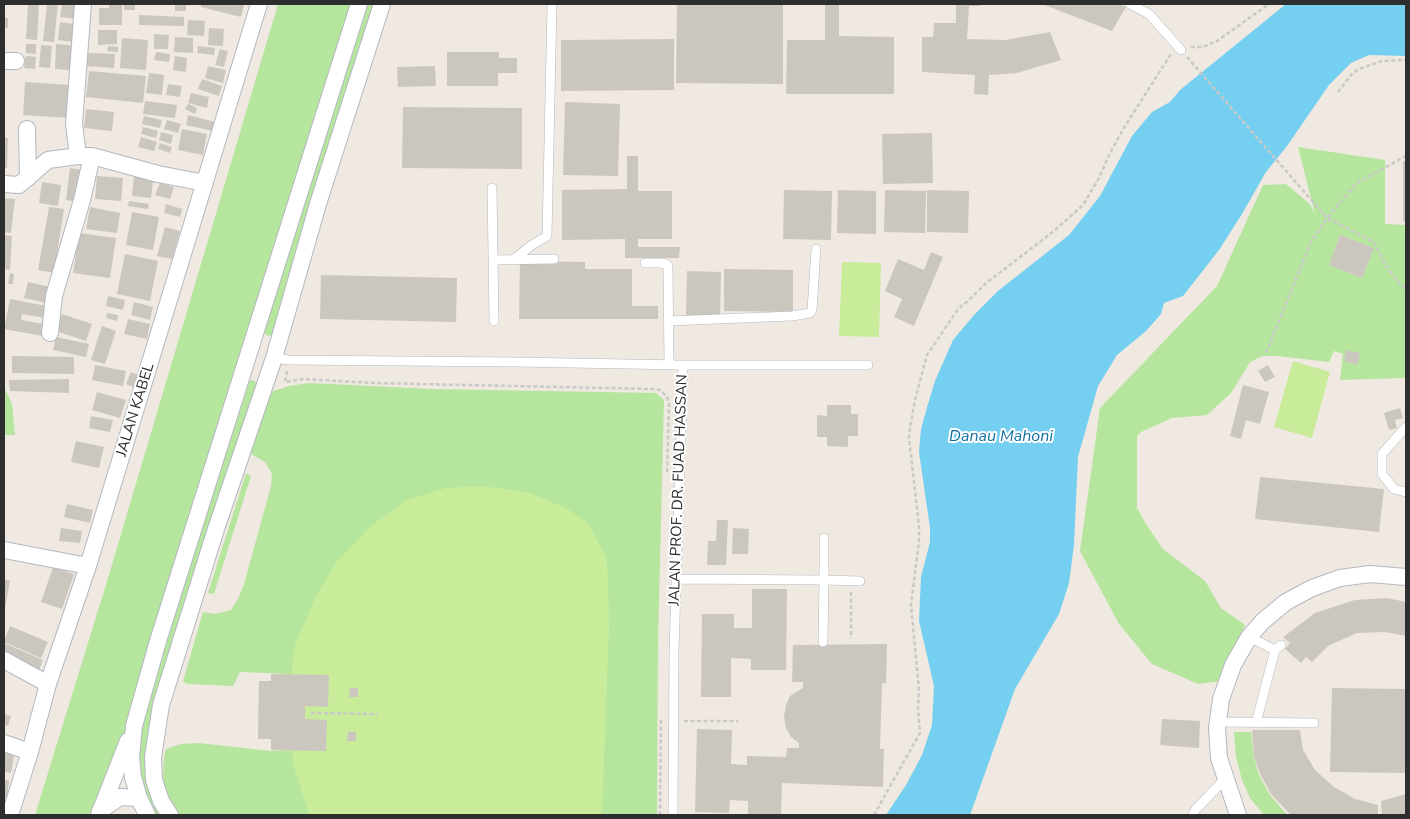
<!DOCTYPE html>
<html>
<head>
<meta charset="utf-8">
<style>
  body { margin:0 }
  #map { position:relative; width:1410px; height:819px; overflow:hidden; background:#efe9e1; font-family:"Nunito Sans",sans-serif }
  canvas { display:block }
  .frame { position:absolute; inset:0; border:5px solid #2e2e2e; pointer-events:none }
</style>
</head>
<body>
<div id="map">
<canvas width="1410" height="819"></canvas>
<div class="frame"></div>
</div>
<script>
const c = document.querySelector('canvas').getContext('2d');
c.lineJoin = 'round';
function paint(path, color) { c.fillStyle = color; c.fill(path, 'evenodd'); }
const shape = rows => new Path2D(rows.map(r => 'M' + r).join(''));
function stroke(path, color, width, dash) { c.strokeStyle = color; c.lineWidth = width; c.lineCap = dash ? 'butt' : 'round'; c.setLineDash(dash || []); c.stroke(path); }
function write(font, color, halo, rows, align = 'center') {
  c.font = font + ' "Nunito Sans",sans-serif'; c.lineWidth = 4; c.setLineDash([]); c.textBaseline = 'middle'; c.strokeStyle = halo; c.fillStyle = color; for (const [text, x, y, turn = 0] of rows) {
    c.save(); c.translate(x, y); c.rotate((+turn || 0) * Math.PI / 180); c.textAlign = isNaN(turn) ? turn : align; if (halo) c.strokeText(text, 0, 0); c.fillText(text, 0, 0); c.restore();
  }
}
const green = shape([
  [278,4,352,4,115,764,92,815,35,815,108,578],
  [367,4,375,4,272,335,269,336,265,334,264,331],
  [1298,147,1385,160,1385,224,1406,225,1406,378,1340,380,1343,354,1334,351,1329,362,1278,356,1262,356,1250,362,1231,393,1207,415,1172,418,1141,432,1137,436,1137,508,1146,524,1163,549,1205,581,1221,608,1245,625,1222,681,1198,684,1152,664,1119,624,1080,551,1100,408,1217,286,1263,185,1286,184,1310,204,1315,214],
  [1340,235,1373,248,1362,278,1333,266,1336,254,1334,250],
  [250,380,255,381,256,385,155,703,149,728,145,762,146,776,159,812,157,815,152,815,139,781,139,746,144,716,193,555],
  [309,383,433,389,656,393,664,400,658,641,657,815,560,815,291,674,240,672,233,686,187,684,183,681,203,612,215,614,231,610,238,599,244,584,271,486,272,474,265,462,251,454,267,400,273,391,289,386],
  [4,387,12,404,15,435,4,435],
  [246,473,251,476,214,594,208,593],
  [1234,732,1251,732,1254,757,1259,775,1270,795,1287,815,1264,815,1250,798,1242,780,1236,757],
  [199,743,271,751,293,750,364,815,173,815,163,785,164,756,166,749,181,744]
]);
const pitch = shape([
  [842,262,881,263,879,337,839,336],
  [1293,361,1330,372,1312,438,1274,427],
  [483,486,530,493,566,508,587,522,606,556,608,577,609,628,602,815,309,815,293,764,293,751,271,750,271,739,258,739,259,681,271,681,271,674,291,674,295,645,316,596,338,560,371,526,406,500,446,488]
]);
const water = shape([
  [1286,4,1406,4,1406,56,1369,55,1351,63,1329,85,1287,146,1266,172,1242,214,1219,250,1183,296,1164,303,1161,314,1146,331,1117,355,1098,386,1078,457,1074,545,1069,583,1059,614,1015,689,970,815,886,815,906,785,922,755,932,725,934,686,919,621,921,577,930,542,930,528,919,452,921,429,928,404,935,381,953,340,974,315,998,291,1069,235,1100,196,1132,136,1152,112,1170,102,1180,90]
]);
const building = shape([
  [28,4,39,4,37,40,26,39],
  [47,4,58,4,54,42,43,41],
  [62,4,78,4,77,19,60,17],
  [109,4,122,4,122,25,99,25,99,8,109,8],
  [124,4,135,4,135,10,124,10],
  [175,4,186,4,186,11,175,11],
  [201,4,244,4,241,17,201,7],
  [677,4,783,4,783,84,676,83],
  [956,4,980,4,980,6,969,6,967,39,1005,40,1050,32,1061,60,1017,73,989,75,988,95,974,94,975,75,922,72,922,37,933,37,934,23,956,23],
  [1042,4,1119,4,1126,7,1112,31],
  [825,5,839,5,839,36,894,37,894,94,786,94,787,40,825,40],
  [139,15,184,17,184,26,139,25],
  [4,18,8,18,8,28,4,28],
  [188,20,205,21,204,36,187,35],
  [60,22,75,24,73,42,58,40],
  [209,28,224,29,223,46,208,45],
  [98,30,117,30,117,44,98,45],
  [154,34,169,35,168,49,154,49],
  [175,37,193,38,193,53,174,52],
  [122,38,148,40,146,70,120,68],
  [674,39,674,90,561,91,561,40],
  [26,44,36,44,36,54,26,53],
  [56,44,80,46,78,71,55,69],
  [41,45,52,46,50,68,39,67],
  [108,46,118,47,118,52,107,51],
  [198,46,215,48,214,55,197,53],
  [220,49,228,51,224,67,215,65],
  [156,52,170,54,169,62,154,60],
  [447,52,499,52,499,58,517,58,517,73,498,73,498,86,447,86],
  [88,53,115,54,114,68,87,66],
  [26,56,36,57,35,69,24,68],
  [175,56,187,58,186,72,173,70],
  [208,66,226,70,223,83,205,78],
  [435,66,436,86,398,87,397,67],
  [89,71,146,76,143,103,86,97],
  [149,73,164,75,162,95,146,93],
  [202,79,222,86,219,96,198,89],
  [25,82,71,85,69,118,23,115],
  [168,84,182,86,180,97,166,95],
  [191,93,209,97,207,108,188,103],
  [145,101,177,105,175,118,143,114],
  [565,102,620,104,618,176,563,175],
  [188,104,197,108,195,114,185,109],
  [403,107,522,108,522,169,402,168],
  [86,109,114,112,112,131,84,128],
  [188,115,215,122,213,131,186,125],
  [144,116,162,120,160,128,142,124],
  [167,120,181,124,178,133,164,129],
  [143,127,158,131,156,138,141,134],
  [182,129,207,134,203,155,178,150],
  [161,132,173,135,171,144,159,140],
  [932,133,933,183,883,184,882,134],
  [141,137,157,142,154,151,138,147],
  [4,138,8,138,7,168,4,168],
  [160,143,172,147,170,153,158,149],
  [627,156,638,156,638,191,672,191,672,239,638,239,638,247,680,247,679,258,625,258,625,239,562,240,562,190,627,189],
  [1403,161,1406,161,1406,221,1403,221],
  [70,168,84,170,80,202,66,200],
  [97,176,123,178,121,201,95,199],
  [134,177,153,180,151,198,132,196],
  [42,182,61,185,58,206,39,203],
  [160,183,174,187,170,199,155,195],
  [784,190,832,191,831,240,783,239],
  [838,190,876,191,876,234,837,233],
  [885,190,926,191,925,233,884,232],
  [927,190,969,191,968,233,927,232],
  [4,198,15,199,11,233,4,232],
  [129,201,149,204,148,209,128,206],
  [166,204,182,209,180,217,164,213],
  [49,207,64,209,54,273,38,270],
  [90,207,120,213,117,233,86,229],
  [132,212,159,217,153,250,126,245],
  [165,227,180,231,172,259,157,256],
  [79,233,116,238,110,278,73,273],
  [4,235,12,236,10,270,4,269],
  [1340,235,1374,248,1362,278,1329,265],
  [931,252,943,257,914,326,894,317,902,299,885,291,898,259,924,270],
  [125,254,158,261,150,301,117,294],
  [520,261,585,262,585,269,632,269,632,306,658,306,658,319,519,319],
  [724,269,793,270,793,312,724,311],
  [687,271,721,272,720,317,686,316],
  [10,273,14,274,13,284,8,284],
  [321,275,457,278,456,322,320,319],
  [28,282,50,287,47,303,24,298],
  [108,296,125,300,123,310,106,306],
  [10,299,47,306,45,318,22,314,21,320,44,324,42,336,4,329],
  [134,302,153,307,150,320,131,315],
  [107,313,118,315,117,321,106,318],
  [62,314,92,324,86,341,56,331],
  [128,319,150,324,147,339,124,334],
  [102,326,116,331,105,364,91,360],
  [56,337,89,344,86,357,53,350],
  [1346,350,1360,353,1358,365,1344,361],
  [12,356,74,357,74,374,12,373],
  [95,365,126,371,123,386,92,380],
  [1268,365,1275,377,1265,382,1258,371],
  [131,372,139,375,133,387,126,384],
  [69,379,69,393,10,391,9,380],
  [1243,385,1269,392,1260,424,1246,420,1241,439,1230,436],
  [97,392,126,400,120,418,92,410],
  [827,405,851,405,851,414,858,414,858,436,848,436,848,447,827,446,827,437,817,437,817,415,827,416],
  [1400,408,1403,418,1395,420,1397,428,1389,430,1384,413],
  [91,416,113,420,110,432,89,428],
  [76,441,104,447,99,468,71,462],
  [1260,477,1384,489,1379,532,1255,519],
  [67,504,93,510,90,523,64,517],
  [717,520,728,520,726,565,707,565,708,541,716,541],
  [61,528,82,531,80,543,59,541],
  [733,528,749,529,748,554,732,554],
  [53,567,74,574,62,609,41,602],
  [4,579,10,581,5,608,4,608],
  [752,589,787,589,786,670,751,670,751,659,731,658,731,697,701,697,702,614,734,614,734,628,752,628],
  [1387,598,1406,602,1406,636,1385,632,1357,633,1328,646,1312,662,1306,657,1301,663,1285,649,1290,643,1283,637,1315,613,1355,600],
  [10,626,48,642,41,658,4,642],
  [4,643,43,660,39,670,4,655],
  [887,644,886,683,882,683,880,749,884,749,883,787,782,783,781,815,748,815,748,801,730,800,729,813,695,812,697,729,732,730,731,764,747,765,747,756,786,757,787,748,799,748,799,743,791,737,786,728,784,717,786,705,790,696,803,688,803,682,792,682,793,645],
  [271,674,329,675,328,707,305,706,305,719,327,720,326,751,271,750,271,739,258,739,259,681,271,681],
  [350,688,358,688,358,697,349,697],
  [1332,688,1406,689,1406,773,1330,772],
  [4,714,11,716,8,726,4,725],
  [1162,719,1200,721,1199,748,1160,745],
  [1252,730,1300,730,1303,750,1315,770,1334,787,1355,799,1378,805,1378,815,1291,815,1271,794,1260,774,1254,756],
  [348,732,356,732,356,741,347,741],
  [4,746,15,749,11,773,4,772],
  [4,780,9,780,7,799,4,799],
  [1406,794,1406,815,1382,815,1381,801]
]);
const path = shape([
  [1191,47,1203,47,1217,41,1269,4],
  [1187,57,1327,218,1374,242,1386,266,1400,284,1406,289],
  [1338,92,1352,74,1359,69,1382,61,1406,60],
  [1266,353,1311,242,1327,218,1357,183,1406,156],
  [287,371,285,382,301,379,375,383,653,389,660,390,667,397,669,403,667,475],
  [851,592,851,638],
  [311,713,377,714],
  [684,721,738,721],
  [660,815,661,718],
  [874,815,920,733,918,709,919,690,911,605,919,541,919,526,909,438,910,428,915,400,927,355,958,309,968,301,985,284,1054,231,1083,205,1099,178,1110,153,1125,126,1171,54]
]);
const lane = shape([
  [1130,4,1149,14,1181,50],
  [492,188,494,321],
  [493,260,554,259],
  [513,260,532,245,547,236,552,4],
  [645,263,660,263,666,264,668,266,669,365],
  [668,321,792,316,810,313,812,310,816,249],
  [274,358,289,360,515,362,683,365,674,651,673,815],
  [683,365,868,365],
  [1406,427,1382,454,1382,474,1394,489,1406,492],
  [677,579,824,580,824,538],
  [1249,637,1275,650],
  [823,642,824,580,860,581],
  [1218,722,1314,723],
  [1256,723,1275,650,1281,645],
  [1193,815,1196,809,1225,779]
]);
const street = shape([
  [4,61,16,61],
  [27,129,28,178],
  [78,156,74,124,83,4],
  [4,184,19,185,48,160,78,156,92,156,158,174,205,183],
  [50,333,54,296,82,200,92,156],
  [4,550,88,566],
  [4,660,48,684],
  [4,743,30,752],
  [100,811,120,797,139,798],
  [10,815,30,752,48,684,88,566,259,4],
  [99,815,128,741],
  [147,815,139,798,133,777,131,757,134,726,158,641,359,4],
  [170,815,161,801,154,780,153,757,161,705,216,529,274,358,318,204,382,4],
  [1238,815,1219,758,1217,728,1221,699,1233,665,1249,637,1263,621,1286,602,1312,588,1340,578,1370,574,1406,577]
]);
const streetNames = [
  ["JALAN KABEL",136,410,-73],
  ["JALAN PROF. DR. FUAD HASSAN",679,490,-88]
];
const waterNames = [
  ["Danau Mahoni",1001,437]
];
paint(green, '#b6e59e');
paint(pitch, '#c9ec9a');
paint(water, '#75cff0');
paint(building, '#cbc7bf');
stroke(lane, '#b4b7c1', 10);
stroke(street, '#b4b7c1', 18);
stroke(path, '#c9c9c9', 2.5, [4, 2.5]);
stroke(lane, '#fff', 9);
stroke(street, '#fff', 16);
write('15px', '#2e2e2e', '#fff', streetNames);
write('italic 16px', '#0d6fa3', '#fff', waterNames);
</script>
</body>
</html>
